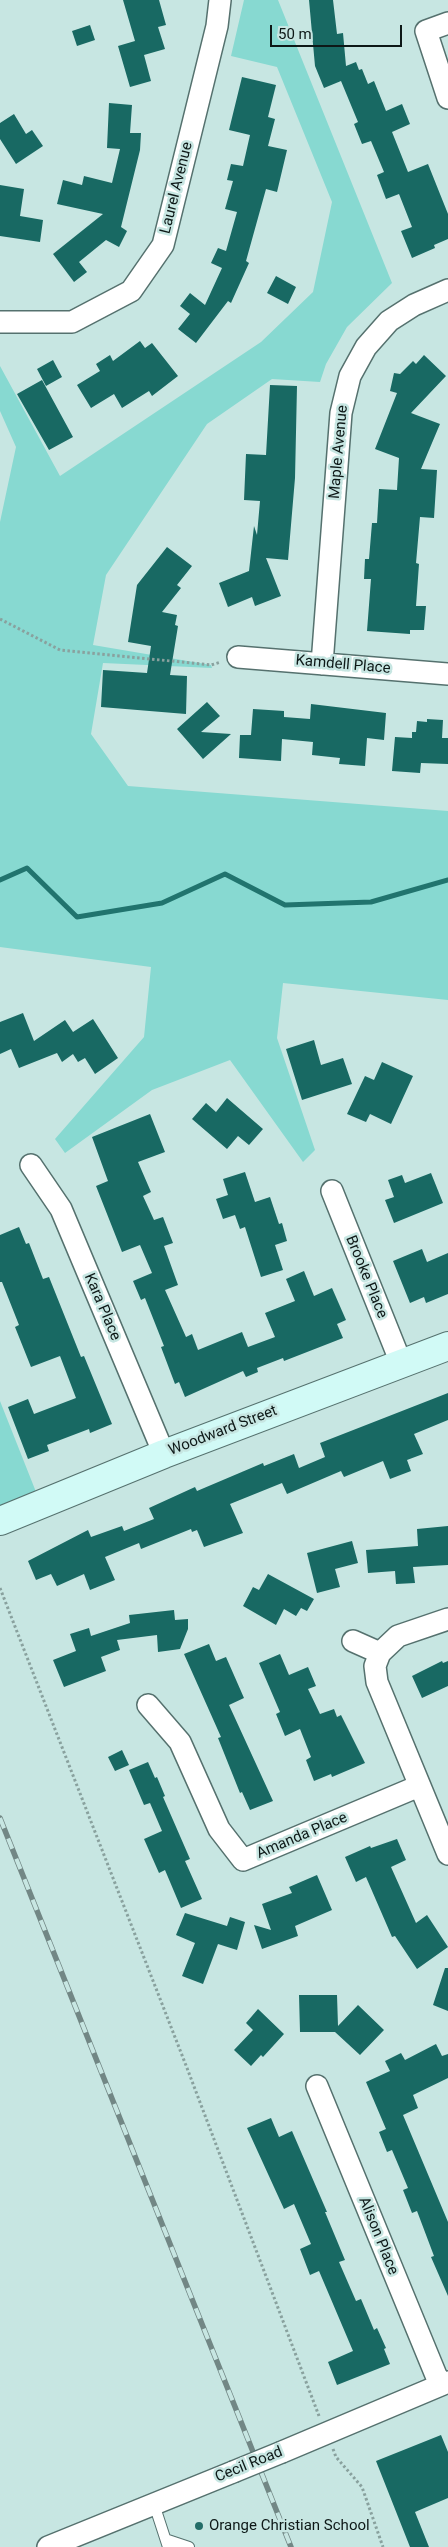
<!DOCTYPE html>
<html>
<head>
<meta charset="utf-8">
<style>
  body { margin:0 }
  #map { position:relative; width:448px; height:2547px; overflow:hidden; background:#c7e6e2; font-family:Roboto,sans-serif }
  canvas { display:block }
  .scale { position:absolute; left:270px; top:25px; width:132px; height:22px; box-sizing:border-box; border:2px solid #0d1817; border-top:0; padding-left:6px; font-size:15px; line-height:18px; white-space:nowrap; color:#0d1817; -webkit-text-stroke:4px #c7e6e2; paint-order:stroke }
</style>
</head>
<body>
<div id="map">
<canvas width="448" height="2547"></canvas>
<div class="scale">50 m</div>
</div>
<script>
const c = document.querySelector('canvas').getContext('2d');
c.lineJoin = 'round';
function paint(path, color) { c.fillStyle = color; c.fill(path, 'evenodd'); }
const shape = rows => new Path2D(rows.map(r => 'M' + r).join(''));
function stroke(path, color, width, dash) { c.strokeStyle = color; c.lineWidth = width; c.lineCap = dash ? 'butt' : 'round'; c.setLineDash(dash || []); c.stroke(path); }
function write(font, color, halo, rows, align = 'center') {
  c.font = font + ' Roboto,sans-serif'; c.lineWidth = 5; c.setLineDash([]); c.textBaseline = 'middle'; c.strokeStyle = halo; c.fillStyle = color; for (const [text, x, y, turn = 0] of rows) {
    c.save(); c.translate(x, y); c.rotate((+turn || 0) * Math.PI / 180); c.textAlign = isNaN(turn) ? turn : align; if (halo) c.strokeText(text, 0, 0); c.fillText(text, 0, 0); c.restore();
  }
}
const green = shape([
  [244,0,278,0,392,283,347,327,326,364,320,382,272,379,207,424,106,575,93,645,211,665,212,668,103,663,91,734,128,786,448,811,448,1000,283,983,277,1038,315,1150,303,1162,230,1060,152,1090,65,1153,55,1139,144,1037,151,967,0,947,0,522,16,447,0,411,0,366,60,476,261,342,313,292,332,202,277,67,231,56],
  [0,1401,38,1497,0,1512]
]);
const stream = shape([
  [0,880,27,868,77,917,162,903,225,874,285,905,371,902,448,880]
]);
const building = shape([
  [123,0,159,0,166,25,158,27,165,49,144,55,151,81,130,87,118,46,135,41],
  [309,0,333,0,337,34,343,33,346,66,356,62,359,70,362,69,368,84,374,81,386,111,402,104,410,124,392,132,408,172,428,164,448,214,448,239,434,245,435,248,412,258,401,231,412,227,399,194,386,199,377,175,384,172,371,141,362,144,354,124,358,122,341,81,324,88,315,66],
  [90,25,95,40,77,46,72,31],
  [242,77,276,85,268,117,275,119,268,146,287,150,277,192,266,189,246,261,249,263,231,303,228,301,196,343,178,329,190,314,180,306,190,293,205,305,222,268,211,263,218,248,226,251,237,212,225,209,233,181,227,180,231,164,243,166,250,135,229,130],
  [109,103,132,105,130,133,141,133,140,150,121,227,127,231,119,247,106,240,79,262,87,272,74,282,53,254,103,214,57,204,63,180,82,185,84,176,112,183,120,149,107,148],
  [14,114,26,134,32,130,43,146,16,164,0,139,0,123],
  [0,185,24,189,20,216,43,220,40,242,0,236],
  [276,276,296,287,288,304,267,293],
  [140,341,145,348,152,343,178,376,152,396,149,391,122,408,114,394,91,408,77,385,100,371,96,364,110,355,113,361],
  [424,355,446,376,411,413,440,424,421,469,437,470,434,518,420,517,416,563,419,564,416,606,426,606,424,630,410,630,410,634,367,631,371,579,364,579,365,559,369,559,372,523,377,523,379,489,397,490,399,458,375,449,397,393,390,391,394,373,400,374,413,361,416,364],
  [53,360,62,377,46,386,37,369],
  [42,380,73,437,49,450,17,394],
  [270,385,297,386,295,478,288,560,266,558,281,596,255,606,252,597,228,607,219,583,249,571,254,526,257,535,260,501,244,500,246,454,266,455],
  [167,547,192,566,177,585,181,588,162,612,177,615,175,625,178,626,170,675,187,676,186,714,101,707,103,670,147,673,151,646,128,642,137,585],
  [207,702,220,716,201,732,231,734,203,759,177,729],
  [311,704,386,713,384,740,367,738,365,766,339,764,340,758,312,755,313,742,282,739,281,761,239,758,240,735,251,735,253,709,284,711,284,717,310,719],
  [427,719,443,720,442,738,448,738,448,764,421,763,420,773,392,771,395,737,412,738,412,732,416,732,417,721,427,722],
  [23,1013,34,1041,65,1020,73,1032,93,1019,118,1058,95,1074,85,1058,78,1062,73,1054,62,1062,57,1053,19,1068,11,1049,0,1054,0,1022],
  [314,1040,321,1065,343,1058,352,1084,302,1100,286,1049],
  [382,1062,413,1076,391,1124,370,1114,366,1122,347,1114,365,1076,374,1080],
  [227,1098,263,1129,249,1145,238,1136,227,1149,192,1119,206,1103,216,1112],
  [150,1114,165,1152,138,1162,151,1192,143,1196,154,1220,163,1217,173,1243,164,1246,178,1285,165,1290,186,1337,192,1334,198,1350,242,1332,248,1347,275,1337,265,1313,295,1301,286,1279,304,1271,314,1296,332,1288,346,1320,337,1324,343,1338,284,1361,283,1358,257,1368,258,1372,246,1377,243,1371,185,1397,179,1382,175,1384,161,1347,164,1346,145,1298,141,1300,133,1281,152,1273,140,1245,122,1252,96,1186,108,1181,92,1137],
  [245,1172,255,1202,270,1197,279,1224,282,1223,287,1241,275,1245,283,1270,261,1277,245,1227,240,1229,235,1215,223,1219,216,1199,228,1195,223,1179],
  [431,1173,443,1203,394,1223,385,1200,394,1197,388,1180,402,1175,405,1183],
  [19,1227,26,1244,29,1243,43,1279,49,1277,81,1357,84,1356,112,1424,90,1433,89,1429,47,1445,49,1451,28,1459,8,1407,28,1399,34,1414,76,1398,60,1356,31,1367,15,1327,19,1325,2,1282,0,1282,0,1235],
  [422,1249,427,1262,448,1253,448,1294,426,1303,424,1297,410,1303,393,1261],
  [448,1393,448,1420,414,1434,423,1454,407,1460,411,1471,390,1479,383,1461,344,1477,341,1471,287,1494,282,1483,230,1504,243,1533,204,1547,197,1530,192,1532,191,1529,141,1549,139,1543,105,1557,115,1580,90,1590,84,1574,57,1586,51,1574,36,1580,28,1561,88,1530,91,1537,122,1526,124,1531,154,1519,149,1508,195,1487,197,1491,263,1463,264,1466,294,1454,299,1468,325,1457,320,1443],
  [448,1526,448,1565,413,1567,415,1583,396,1584,395,1571,368,1573,366,1550,418,1546,417,1529],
  [352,1541,358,1563,335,1569,340,1587,317,1593,307,1553],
  [268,1574,314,1599,307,1611,301,1608,296,1616,284,1609,276,1625,243,1606,253,1587,259,1590],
  [174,1610,175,1620,188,1619,188,1629,180,1649,158,1652,157,1635,117,1640,120,1650,101,1657,106,1671,64,1687,53,1660,76,1651,70,1634,89,1628,91,1636,130,1623,129,1615],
  [209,1644,216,1661,226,1657,244,1698,229,1705,273,1801,250,1810,242,1792,240,1793,218,1738,221,1737,184,1654],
  [280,1654,289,1675,308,1667,316,1686,308,1689,320,1714,334,1709,337,1717,341,1715,365,1763,332,1777,331,1774,314,1781,306,1760,311,1757,300,1729,285,1736,276,1714,280,1712,259,1663],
  [442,1661,443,1663,448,1661,448,1686,422,1698,412,1676],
  [122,1750,129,1765,115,1771,108,1757],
  [148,1762,155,1778,157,1777,165,1796,163,1797,190,1859,185,1861,202,1899,181,1908,165,1870,159,1873,144,1839,162,1831,150,1803,144,1805,129,1770],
  [397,1839,406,1860,391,1867,416,1923,427,1915,448,1947,417,1969,395,1936,392,1937,366,1877,356,1882,345,1857,370,1846,371,1848],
  [317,1875,332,1910,295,1926,298,1936,262,1949,254,1925,271,1930,262,1904,292,1893,289,1887],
  [185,1913,227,1926,230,1917,245,1922,237,1950,218,1944,203,1984,182,1976,195,1943,176,1935],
  [445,1968,448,1968,448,2011,433,2005],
  [299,1995,337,1995,338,2026,358,2005,384,2030,360,2055,335,2032,300,2032],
  [258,2009,284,2034,263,2057,261,2055,251,2066,234,2050,253,2030,246,2023],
  [436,2044,442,2056,448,2054,448,2078,413,2095,418,2108,403,2115,448,2222,448,2296,431,2257,434,2256,417,2211,412,2213,403,2190,408,2188,392,2150,387,2152,379,2132,386,2129,366,2082,390,2071,385,2061,401,2053,405,2060],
  [271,2118,279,2137,292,2131,327,2212,325,2212,345,2260,339,2262,356,2301,361,2299,374,2330,377,2328,386,2348,384,2349,390,2364,337,2385,328,2362,353,2351,319,2271,310,2275,300,2249,311,2244,294,2204,284,2209,247,2128],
  [441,2435,448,2452,448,2498,415,2512,429,2547,410,2547,376,2461]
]);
const path = shape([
  [0,619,60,650,211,665,221,662],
  [0,1588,187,2068,319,2416],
  [333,2449,336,2457,362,2487,383,2547]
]);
const lane = shape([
  [154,2504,168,2547],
  [168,2540,189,2547]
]);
const street = shape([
  [448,23,426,31,448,98],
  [0,322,72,322,131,291,163,245,217,26,220,0],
  [238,657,448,674],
  [322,664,341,413,350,376,366,347,389,321,414,305,448,290],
  [31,1165,61,1209,164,1454],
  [332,1191,401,1363],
  [448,1619,398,1636,380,1653,375,1666,377,1682,448,1854],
  [353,1641,380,1653],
  [148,1705,180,1742,219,1829,243,1860,419,1786],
  [317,2086,440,2385],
  [282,2452,448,2382],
  [48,2547,233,2472]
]);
const secondary = shape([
  [0,1521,164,1454,448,1346]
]);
const rail = shape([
  [0,1818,291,2547]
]);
const streetBridge = shape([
  [233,2472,282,2452]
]);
const markers = [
  [199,2526,5,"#236d68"]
];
const streetNames = [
  ["Laurel Avenue",177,188,-76],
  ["Maple Avenue",339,452,-85],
  ["Kamdell Place",343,665,5],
  ["Brooke Place",366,1277,68],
  ["Kara Place",102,1307,67],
  ["Woodward Street",223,1431,-21],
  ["Amanda Place",302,1836,-23],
  ["Alison Place",378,2236,68],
  ["Cecil Road",249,2465,-22]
];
const poiNames = [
  ["Orange Christian School",209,2526]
];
paint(green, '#87d9d1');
stroke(stream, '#21746e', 5);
paint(building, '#186963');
stroke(lane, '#55716e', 12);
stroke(street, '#55716e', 24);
stroke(secondary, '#55716e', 30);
stroke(path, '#89a19e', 3, [2.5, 2.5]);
stroke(lane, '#fff', 10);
stroke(street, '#fff', 21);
stroke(secondary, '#d1faf6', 28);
stroke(rail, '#728785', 5.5);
stroke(rail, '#c7e6e2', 4, [11]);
stroke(streetBridge, '#55716e', 24, []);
stroke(streetBridge, '#fff', 21);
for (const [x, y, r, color] of markers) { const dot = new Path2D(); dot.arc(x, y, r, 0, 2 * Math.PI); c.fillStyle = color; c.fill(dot); stroke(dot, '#c7e6e2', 2); }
write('15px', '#0d1817', '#c7e6e2', streetNames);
write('15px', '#0d1817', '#c7e6e2', poiNames, 'left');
</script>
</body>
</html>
